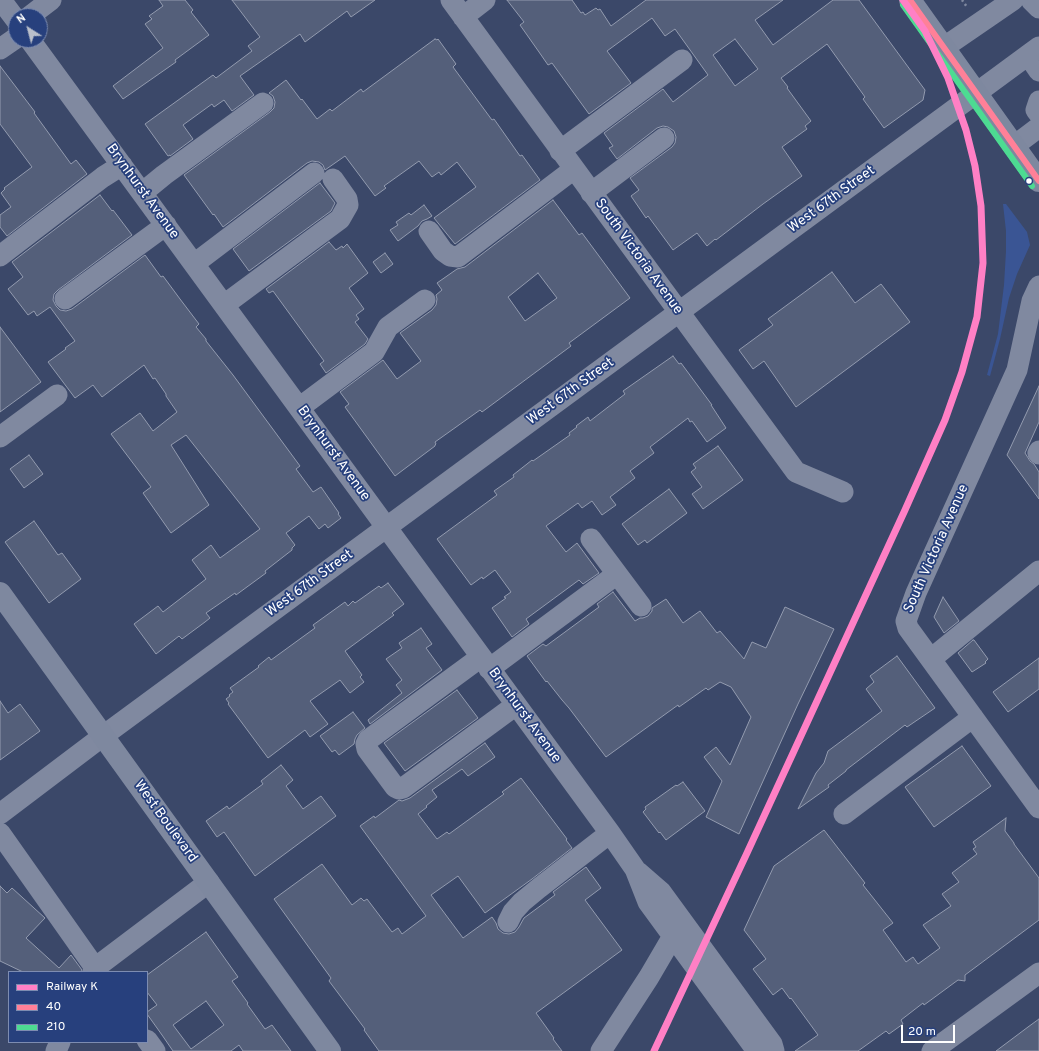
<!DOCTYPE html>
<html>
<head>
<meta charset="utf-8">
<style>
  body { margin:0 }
  #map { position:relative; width:1039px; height:1051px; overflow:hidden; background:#3b4869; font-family:Overpass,sans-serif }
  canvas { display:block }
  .legend { position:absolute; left:8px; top:971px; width:140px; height:72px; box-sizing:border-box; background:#27407d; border:1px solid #7d8cb1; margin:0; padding:5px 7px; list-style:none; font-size:12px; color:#fff }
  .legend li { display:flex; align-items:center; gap:8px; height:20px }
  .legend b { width:20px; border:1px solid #7d8cb1 }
  .north { position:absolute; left:8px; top:8px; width:40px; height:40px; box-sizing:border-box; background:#27407d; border:1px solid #7d8cb1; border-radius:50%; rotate:324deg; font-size:11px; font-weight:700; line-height:16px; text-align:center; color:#fff }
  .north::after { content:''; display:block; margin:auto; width:14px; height:18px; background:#babfca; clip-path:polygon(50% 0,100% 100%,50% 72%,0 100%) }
  .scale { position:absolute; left:901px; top:1025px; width:54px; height:18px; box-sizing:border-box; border:2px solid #fff; border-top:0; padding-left:5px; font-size:12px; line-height:14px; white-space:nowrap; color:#fff; -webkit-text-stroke:3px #27407d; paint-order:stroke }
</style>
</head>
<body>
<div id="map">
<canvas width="1039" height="1051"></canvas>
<ul class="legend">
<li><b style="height:5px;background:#ff80c5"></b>Railway K</li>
<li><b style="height:5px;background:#ff8098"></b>40</li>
<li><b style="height:5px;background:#4ddb92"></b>210</li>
</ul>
<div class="north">N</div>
<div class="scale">20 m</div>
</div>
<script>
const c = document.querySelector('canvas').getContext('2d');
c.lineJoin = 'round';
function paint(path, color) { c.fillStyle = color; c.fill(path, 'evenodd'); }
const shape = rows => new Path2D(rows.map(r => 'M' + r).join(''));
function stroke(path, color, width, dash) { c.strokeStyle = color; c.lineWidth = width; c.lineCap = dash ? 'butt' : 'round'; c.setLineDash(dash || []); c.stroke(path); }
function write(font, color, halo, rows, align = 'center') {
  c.font = font + ' Overpass,sans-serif'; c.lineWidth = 3.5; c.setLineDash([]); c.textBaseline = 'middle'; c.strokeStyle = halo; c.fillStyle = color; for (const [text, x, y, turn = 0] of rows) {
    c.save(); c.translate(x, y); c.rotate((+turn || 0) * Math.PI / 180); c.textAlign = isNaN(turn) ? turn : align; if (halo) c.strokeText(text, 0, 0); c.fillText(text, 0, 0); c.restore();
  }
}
const green = shape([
  [1003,204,1006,204,1027,232,1030,245,1017,274,1009,298,1000,339,990,376,987,375,998,334,1004,285,1006,251,1006,231]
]);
const building = shape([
  [159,0,185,0,193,10,191,12,209,35,175,60,176,62,123,99,113,86,163,48,145,24,152,19,149,16,163,6,159,0],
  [232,0,375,0,351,17,347,11,305,42,300,34,240,76,254,95,232,111,224,100,214,107,212,104,183,125,193,139,170,156,170,155,168,156,145,124,213,75,216,78,252,51,248,46,260,37,232,0],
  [507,0,572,0,581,13,583,12,585,15,596,8,598,10,600,9,611,26,646,0,783,0,755,20,773,45,833,0,859,0,925,90,923,100,884,128,863,99,865,97,827,44,781,78,788,87,787,88,811,121,805,126,807,129,782,147,802,176,763,204,716,240,715,239,707,246,697,233,673,250,648,216,646,218,631,196,639,190,630,178,672,147,675,143,676,137,674,131,668,127,663,126,657,128,617,159,609,148,613,146,604,133,663,89,673,102,708,75,675,29,665,36,652,18,607,51,631,83,589,114,552,63,548,65,539,52,520,25,524,22,507,0],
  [735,39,758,69,735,86,713,55,735,39],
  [435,39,437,40,438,39,456,64,453,67,492,120,494,119,520,156,522,155,540,180,455,244,434,218,476,187,457,162,441,175,439,172,432,177,419,161,384,186,386,188,375,196,345,156,325,170,323,165,319,162,312,161,307,163,223,227,214,214,213,215,184,175,270,112,274,108,275,102,273,96,269,93,286,80,301,100,302,99,317,119,330,109,332,111,361,89,363,92,435,39],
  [0,66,35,112,34,113,71,164,76,160,87,174,7,236,0,227,0,215,11,207,1,193,5,189,4,188,32,167,0,124,0,66],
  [320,183,335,203,331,211,249,271,233,249,320,183],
  [100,195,112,211,113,210,132,235,58,290,54,294,53,300,56,306,60,310,66,311,72,309,145,255,161,277,163,276,180,299,199,324,196,327,206,339,206,341,233,375,300,466,296,469,313,492,321,487,339,513,338,514,341,518,328,528,325,524,319,529,309,516,286,533,295,545,292,548,292,550,265,571,266,573,236,595,235,593,206,613,210,618,205,622,182,639,179,636,156,654,134,624,158,606,163,612,206,579,192,560,211,545,220,558,260,529,186,435,171,445,209,505,171,533,143,493,151,487,111,434,140,413,153,431,177,412,166,396,166,394,155,378,153,379,144,365,102,397,93,385,75,398,48,362,66,349,65,348,75,341,50,307,37,316,34,311,28,315,8,289,23,277,12,262,100,195],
  [553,200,579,235,582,233,630,298,569,343,571,346,482,412,480,410,435,442,436,444,435,445,435,446,395,476,345,407,349,404,340,392,383,360,397,379,421,361,400,333,432,310,436,305,437,299,436,295,442,290,437,283,457,269,465,267,553,200],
  [538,273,557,298,525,321,508,297,538,273],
  [424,205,432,216,427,219,422,221,418,226,398,241,390,230,398,225,396,222,409,213,411,215,424,205],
  [329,242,336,250,342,246,343,248,347,244,368,273,349,288,364,309,356,315,359,319,355,322,368,339,365,344,326,373,320,364,324,361,273,291,269,293,266,289,329,242],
  [385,253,393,264,381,273,373,262,385,253],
  [832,272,855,303,881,284,910,322,796,407,764,361,753,369,739,350,773,325,768,319,832,272],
  [0,327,41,382,0,412,0,327],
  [673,356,679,364,681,363,712,405,711,405,726,428,707,442,692,421,690,422,688,418,650,447,654,453,630,471,635,478,610,497,616,505,602,515,592,501,582,508,578,503,546,526,566,552,577,543,599,573,583,584,579,580,526,619,529,624,512,637,492,608,506,598,504,597,511,592,495,570,483,579,482,577,471,585,437,539,497,495,494,491,514,477,513,475,527,464,532,460,533,461,570,435,569,433,577,427,576,426,588,417,590,421,625,394,623,391,673,356],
  [1039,386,1039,422,1025,453,1030,461,1034,464,1039,472,1039,499,1007,455,1039,386],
  [718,446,743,480,703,509,692,494,702,487,691,472,696,468,693,464,718,446],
  [29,455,43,474,24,488,10,469,29,455],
  [669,489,687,513,647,543,645,540,638,545,622,524,669,489],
  [34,521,58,555,62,553,81,579,49,603,5,542,34,521],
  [388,583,404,604,392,613,394,615,345,651,362,675,360,677,364,682,350,693,340,680,310,701,328,724,310,737,305,730,268,758,228,704,229,703,226,699,230,696,229,695,233,692,230,688,259,667,258,666,269,657,271,660,315,628,313,625,345,602,348,606,353,601,355,603,379,586,381,588,388,583],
  [613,592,635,621,640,618,643,618,648,616,652,611,652,608,666,599,683,623,700,611,717,633,720,631,744,659,752,642,766,648,785,607,834,629,798,704,739,834,706,817,722,781,704,757,716,747,730,765,751,717,731,687,720,682,708,690,706,688,679,707,678,705,606,757,569,708,562,700,547,681,546,682,527,656,543,644,546,646,599,607,597,604,613,592],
  [943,597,959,621,944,633,934,617,943,597],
  [421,628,432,644,426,648,442,670,370,724,368,720,402,693,396,685,402,680,386,659,402,648,399,643,421,628],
  [973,640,974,640,988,659,985,662,986,663,972,672,958,653,973,640],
  [897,656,935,708,907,727,905,725,846,770,846,771,828,785,829,787,798,809,816,773,824,763,828,751,882,711,866,689,874,682,870,676,897,656],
  [1039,658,1039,689,1008,712,993,692,1039,658],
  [457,690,478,718,405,771,384,743,457,690],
  [0,701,8,713,20,704,40,731,0,760,0,701],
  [353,712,365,728,357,735,355,739,354,744,339,755,335,750,332,752,320,736,353,712],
  [485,743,495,757,468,776,462,769,432,790,437,797,426,806,427,807,418,814,437,839,447,832,449,834,504,794,502,792,521,778,567,839,566,840,572,848,532,879,485,913,458,876,431,895,463,938,492,917,496,923,498,929,503,933,509,934,515,932,519,927,524,918,555,895,553,892,586,867,601,888,585,900,622,950,536,1013,554,1038,553,1039,562,1051,379,1051,364,1030,365,1029,329,981,331,978,274,899,322,864,352,905,361,898,364,901,367,899,392,932,398,928,402,934,426,916,360,826,374,816,375,818,399,800,402,801,410,798,485,743],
  [962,746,991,786,934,827,905,787,962,746],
  [281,765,293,780,286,786,303,809,321,796,336,816,255,876,224,832,217,837,206,821,227,806,229,809,263,784,261,781,281,765],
  [683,782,705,811,666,840,660,832,659,833,643,812,646,809,645,807,676,785,677,786,683,782],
  [1006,818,1005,831,1014,843,1014,844,1039,878,1039,920,965,975,965,981,958,980,924,1005,923,1003,901,1020,903,1024,889,1034,886,1031,858,1051,795,1051,818,1035,791,998,790,999,782,988,773,995,753,969,766,959,744,930,774,866,824,830,865,883,863,885,893,923,883,930,906,962,913,957,918,964,940,948,923,925,951,906,942,894,959,882,952,873,977,854,973,849,976,847,973,842,1006,818],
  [0,886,7,893,12,888,45,918,26,938,59,968,71,955,82,970,81,972,23,972,0,961,0,886],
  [206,932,238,977,232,981,248,1003,247,1004,265,1029,272,1025,291,1051,243,1051,239,1045,231,1051,173,1051,162,1035,147,1014,147,1012,157,1005,147,992,147,975,206,932],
  [206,1001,224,1025,191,1049,173,1025,206,1001],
  [1039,1019,1039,1051,996,1051,1028,1027,1039,1019]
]);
const path = shape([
  [962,0,967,7]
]);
const minor = shape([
  [1,0,16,20],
  [451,0,796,472,843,492],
  [1031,0,1039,8],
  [30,16,51,0],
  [463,17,485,0],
  [30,40,610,833,635,869,648,902,757,1051],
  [943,48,1013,0],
  [0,49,16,38],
  [1028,55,1039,71],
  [1039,101,1036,110,1039,114],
  [1014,146,1039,127],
  [560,151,682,60],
  [142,193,164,175,263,103],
  [591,193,664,138],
  [429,231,443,251,450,256,458,257,574,169],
  [0,256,103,177,122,165],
  [194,264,314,173],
  [1039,286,1032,301,1017,370,916,593,906,621,908,628,1039,808],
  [65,299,166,225],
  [224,305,340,219,348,205,347,199,333,179],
  [299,408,374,352,388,327,425,300],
  [0,437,57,395],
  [1039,451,1038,453,1039,454],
  [591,539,641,606],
  [481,657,368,740,366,744,367,749,395,787,399,789,403,788,516,705],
  [931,659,1039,571],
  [489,669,617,574],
  [0,814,103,736,1039,47],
  [844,814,973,717],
  [0,833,98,972],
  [638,872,661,892,772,1044,774,1051],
  [508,922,513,912,522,902,539,888,610,833],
  [93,972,95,968,209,882],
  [147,1040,155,1051],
  [56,1051,60,1042],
  [601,1051,649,977,673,936],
  [932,1051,1039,973]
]);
const major = shape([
  [910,0,1039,181],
  [0,593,330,1051]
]);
const bus1 = shape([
  [910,0,1039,181]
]);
const bus2 = shape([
  [903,5,1032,186]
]);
const rail1 = shape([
  [654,1051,747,853,905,510,945,420,962,372,977,317,983,263,981,206,975,166,966,130,948,78,925,31,903,0]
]);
const markers = [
  [1029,181,3.5,"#fff"]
];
const streetNames = [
  ["Brynhurst Avenue",142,192,54],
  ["West 67th Street",832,200,-36],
  ["South Victoria Avenue",638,257,54],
  ["West 67th Street",571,392,-36],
  ["Brynhurst Avenue",333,454,54],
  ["South Victoria Avenue",937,549,-66],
  ["West 67th Street",310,584,-36],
  ["Brynhurst Avenue",524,716,54],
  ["West Boulevard",165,822,54]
];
paint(green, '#3a5594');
paint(building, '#545f7a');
stroke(building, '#939baf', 1);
stroke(path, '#8089a0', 2.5, [2, 3]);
stroke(minor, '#8089a0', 21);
stroke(major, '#7e889f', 22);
stroke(bus1, '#ff8098', 6);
stroke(bus2, '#4ddb92', 6);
stroke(rail1, '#ff80c5', 7);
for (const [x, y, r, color] of markers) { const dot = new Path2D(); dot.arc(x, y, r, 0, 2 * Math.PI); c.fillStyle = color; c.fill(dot); stroke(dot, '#27407d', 1.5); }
write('14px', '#fff', '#27407d', streetNames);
</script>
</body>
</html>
